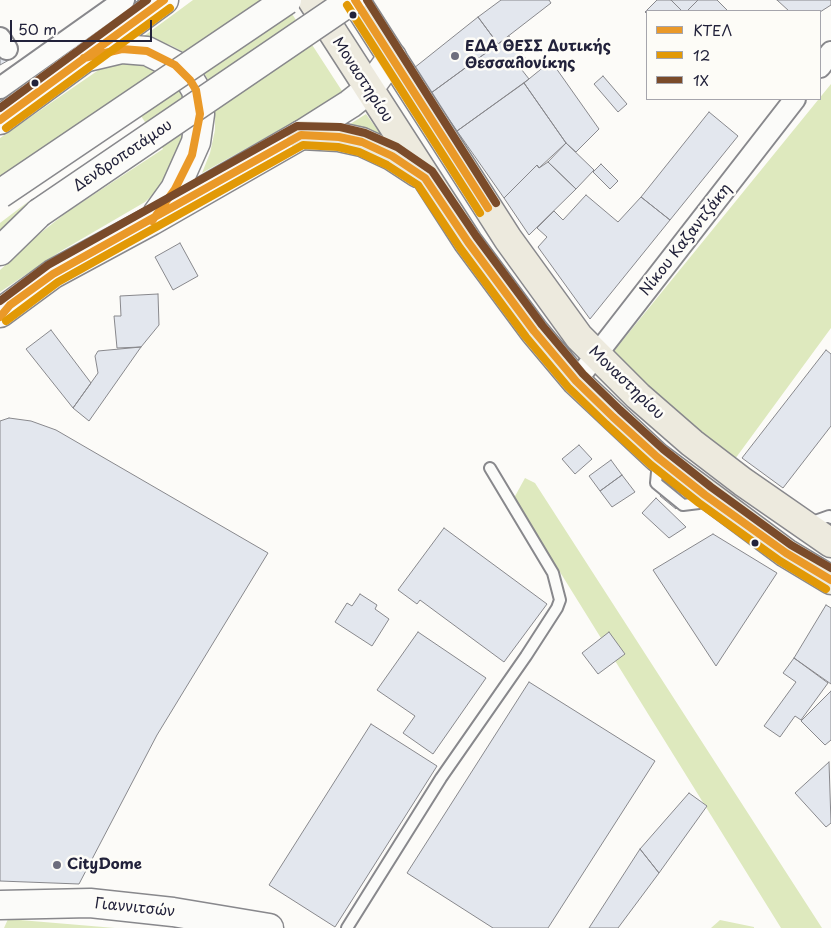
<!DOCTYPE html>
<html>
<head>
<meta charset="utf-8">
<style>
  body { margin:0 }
  #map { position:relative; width:831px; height:928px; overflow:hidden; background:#fcfbf8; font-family:"Playpen Sans",sans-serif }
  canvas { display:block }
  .legend { position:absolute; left:646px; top:10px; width:175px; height:90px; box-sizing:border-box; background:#fdfcf7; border:1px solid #a5a5ac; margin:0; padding:6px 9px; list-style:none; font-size:15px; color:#22223b }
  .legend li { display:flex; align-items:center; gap:10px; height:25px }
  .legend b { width:25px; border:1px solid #a5a5ac }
  .scale { position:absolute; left:10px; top:20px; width:142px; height:22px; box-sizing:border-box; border:2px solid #22223b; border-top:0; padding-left:6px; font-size:15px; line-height:18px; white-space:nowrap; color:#22223b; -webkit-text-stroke:4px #fdfcf7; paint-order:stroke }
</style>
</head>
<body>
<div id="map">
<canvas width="831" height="928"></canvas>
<ul class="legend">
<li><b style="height:6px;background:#ea9928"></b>ΚΤΕΛ</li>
<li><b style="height:6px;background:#e29906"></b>12</li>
<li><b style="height:6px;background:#7a4b2a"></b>1Χ</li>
</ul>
<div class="scale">50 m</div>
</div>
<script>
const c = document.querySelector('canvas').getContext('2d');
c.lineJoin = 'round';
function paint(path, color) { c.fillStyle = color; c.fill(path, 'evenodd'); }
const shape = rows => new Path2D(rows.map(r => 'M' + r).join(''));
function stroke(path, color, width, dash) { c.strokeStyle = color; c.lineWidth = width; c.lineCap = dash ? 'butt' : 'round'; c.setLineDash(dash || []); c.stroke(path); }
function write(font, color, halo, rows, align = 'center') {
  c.font = font + ' "Playpen Sans",sans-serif'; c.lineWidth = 5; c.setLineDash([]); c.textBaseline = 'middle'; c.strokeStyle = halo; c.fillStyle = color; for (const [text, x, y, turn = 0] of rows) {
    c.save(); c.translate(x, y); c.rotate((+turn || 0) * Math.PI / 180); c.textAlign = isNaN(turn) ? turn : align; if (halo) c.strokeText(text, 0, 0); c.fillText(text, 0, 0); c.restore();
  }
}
const green = shape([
  [193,0,283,0,344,94,202,173,210,153,215,130,215,105,212,87,203,71,187,54,170,45,140,39],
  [122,61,153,68,174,83,183,97,186,131,166,177,157,191,145,202,61,251,0,292,0,270,33,239,67,212,163,149,125,92,0,184,0,138,100,69],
  [831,84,831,328,735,459,609,357],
  [366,114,384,139,347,126],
  [29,201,0,232,0,223],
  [525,478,535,483,822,928,781,928,514,498],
  [8,919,115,928,4,928],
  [720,920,754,927,754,928,711,928]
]);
const building = shape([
  [501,0,549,0,551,3,498,44,478,17,501,0],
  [657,0,671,0,682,11,647,11,647,14,645,12,657,0],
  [671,0,698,0,687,11,682,11,671,0],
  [698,0,717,0,728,11,687,11,698,0],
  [777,0,831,0,831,5,820,12,789,11,777,0],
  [478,17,498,44,431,93,414,68,478,17],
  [509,36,526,59,518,65,529,79,457,131,431,93,509,36],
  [0,46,9,60,0,65,0,46],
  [551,61,599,129,576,152,566,143,524,83,551,61],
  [603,76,627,104,618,112,594,84,603,76],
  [524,83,566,143,539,168,537,165,504,198,457,131,524,83],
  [709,112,738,136,670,220,641,197,709,112],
  [566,143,594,170,576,189,548,162,566,143],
  [548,162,576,189,529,235,504,198,537,165,539,168,548,162],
  [601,164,618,181,610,189,593,172,601,164],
  [586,195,618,222,641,197,670,220,590,319,538,247,547,237,537,228,554,211,563,220,586,195],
  [180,243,198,276,173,290,155,257,180,243],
  [158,294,159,325,141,347,117,348,114,316,121,316,120,296,158,294],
  [51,330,91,383,73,408,26,349,51,330],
  [141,347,89,421,73,408,98,373,95,356,98,351,141,347],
  [826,350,831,354,831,426,783,488,742,458,826,350],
  [9,418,31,421,56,430,268,553,157,735,79,884,0,881,0,421,9,418],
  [579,445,592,459,575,474,562,459,579,445],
  [611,460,622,475,600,491,589,476,611,460],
  [622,475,635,492,612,507,600,491,622,475],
  [667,487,683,500,676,509,660,496,667,487],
  [656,498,686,527,669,538,642,513,656,498],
  [444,528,547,604,504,662,420,600,417,604,398,590,444,528],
  [713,534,777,573,716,666,653,570,713,534],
  [360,594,377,605,375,609,389,619,372,646,335,622,347,603,352,606,360,594],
  [826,605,831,608,831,684,794,658,826,605],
  [418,632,486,678,433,754,403,733,415,716,377,690,418,632],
  [609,632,625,654,598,674,582,653,609,632],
  [794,658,828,683,801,720,795,716,780,737,764,726,796,682,783,673,794,658],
  [529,682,655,761,548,928,493,928,407,873,529,682],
  [831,691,831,740,825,745,801,721,831,691],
  [371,724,437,766,335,927,269,885,371,724],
  [829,762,831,823,826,827,795,793,829,762],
  [689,793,707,806,659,873,640,849,689,793],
  [640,849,659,873,618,928,589,928,640,849]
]);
const lane = shape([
  [657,472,656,483,683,505,699,503],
  [815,521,829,516,831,518],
  [347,928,441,778,526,656,557,608,560,600,553,573,490,468]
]);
const street = shape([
  [0,38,7,49],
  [820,67,831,52],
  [0,88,124,0],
  [576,381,795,99]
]);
const secondary = shape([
  [84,58,122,49,147,51,175,65,190,80,196,90,200,114,196,142,175,189,157,214],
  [0,120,164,0],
  [0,251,39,213],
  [0,313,53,274,151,221,301,135,350,104,369,89,392,57],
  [0,905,90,903,173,912,269,928]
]);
const primary = shape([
  [312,0,468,242,534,331,576,381,657,457,786,553,831,580],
  [355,0,508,239,579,337,638,396,692,443,743,482,831,543],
  [301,135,339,137,362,142,392,156,418,173]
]);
const secondaryBridge = shape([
  [0,194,287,0],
  [39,213,352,0]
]);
const bus1 = shape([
  [355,0,488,208],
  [84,58,122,49,147,51,175,65,190,80,196,90,200,114,192,155,175,189,152,221],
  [0,120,164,0],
  [0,317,10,305,53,274,301,135,339,137,362,142,392,156,425,178,468,242,534,331,576,381,613,417,657,457,705,495,786,553,831,580]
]);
const bus2 = shape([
  [347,5,480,213],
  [6,128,170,8],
  [6,321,58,282,303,145,338,147,359,152,387,165,418,185,460,248,526,337,568,387,606,424,651,465,699,503,780,561,826,589]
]);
const bus3 = shape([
  [367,0,496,203],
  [0,108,147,0],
  [0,301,48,265,297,126,340,127,365,133,397,147,432,171,476,236,542,325,583,374,620,410,663,449,711,487,791,545,831,568]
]);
const markers = [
  [353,15,4.5,"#22223b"],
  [455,56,5,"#6e6e7d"],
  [35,83,4.5,"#22223b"],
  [755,543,4.5,"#22223b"],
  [57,865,5,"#6e6e7d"]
];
const poiNames = [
  ["ΕΔΑ ΘΕΣΣ Δυτικής",465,47],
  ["Θεσσαλονίκης",465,64],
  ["CityDome",67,865]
];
const streetNames = [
  ["Μοναστηρίου",362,80,57],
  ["Δενδροποτάμου",123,156,-34],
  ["Νίκου Καζαντζάκη",686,240,-52],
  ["Μοναστηρίου",626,383,44],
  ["Γιαννιτσών",135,908,6]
];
paint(green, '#dee9be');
paint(building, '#e3e7ee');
stroke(building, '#88888c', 1);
stroke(lane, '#88888c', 14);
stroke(street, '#88888c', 24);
stroke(secondary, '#88888c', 31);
stroke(primary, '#88888c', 31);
stroke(lane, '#fbfbf9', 10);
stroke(street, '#fbfbf9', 20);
stroke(secondary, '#fbfbf9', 28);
stroke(primary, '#edeade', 28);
stroke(secondaryBridge, '#88888c', 31, []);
stroke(secondaryBridge, '#fbfbf9', 28);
stroke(bus1, '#ea9928', 8);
stroke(bus2, '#e29906', 8);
stroke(bus3, '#7a4b2a', 8);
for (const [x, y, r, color] of markers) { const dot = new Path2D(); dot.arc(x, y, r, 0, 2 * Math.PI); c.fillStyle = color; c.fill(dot); stroke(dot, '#fdfcf7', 2); }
write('bold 15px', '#22223b', '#fdfcf7', poiNames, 'left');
write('15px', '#22223b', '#fdfcf7', streetNames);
</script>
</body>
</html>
